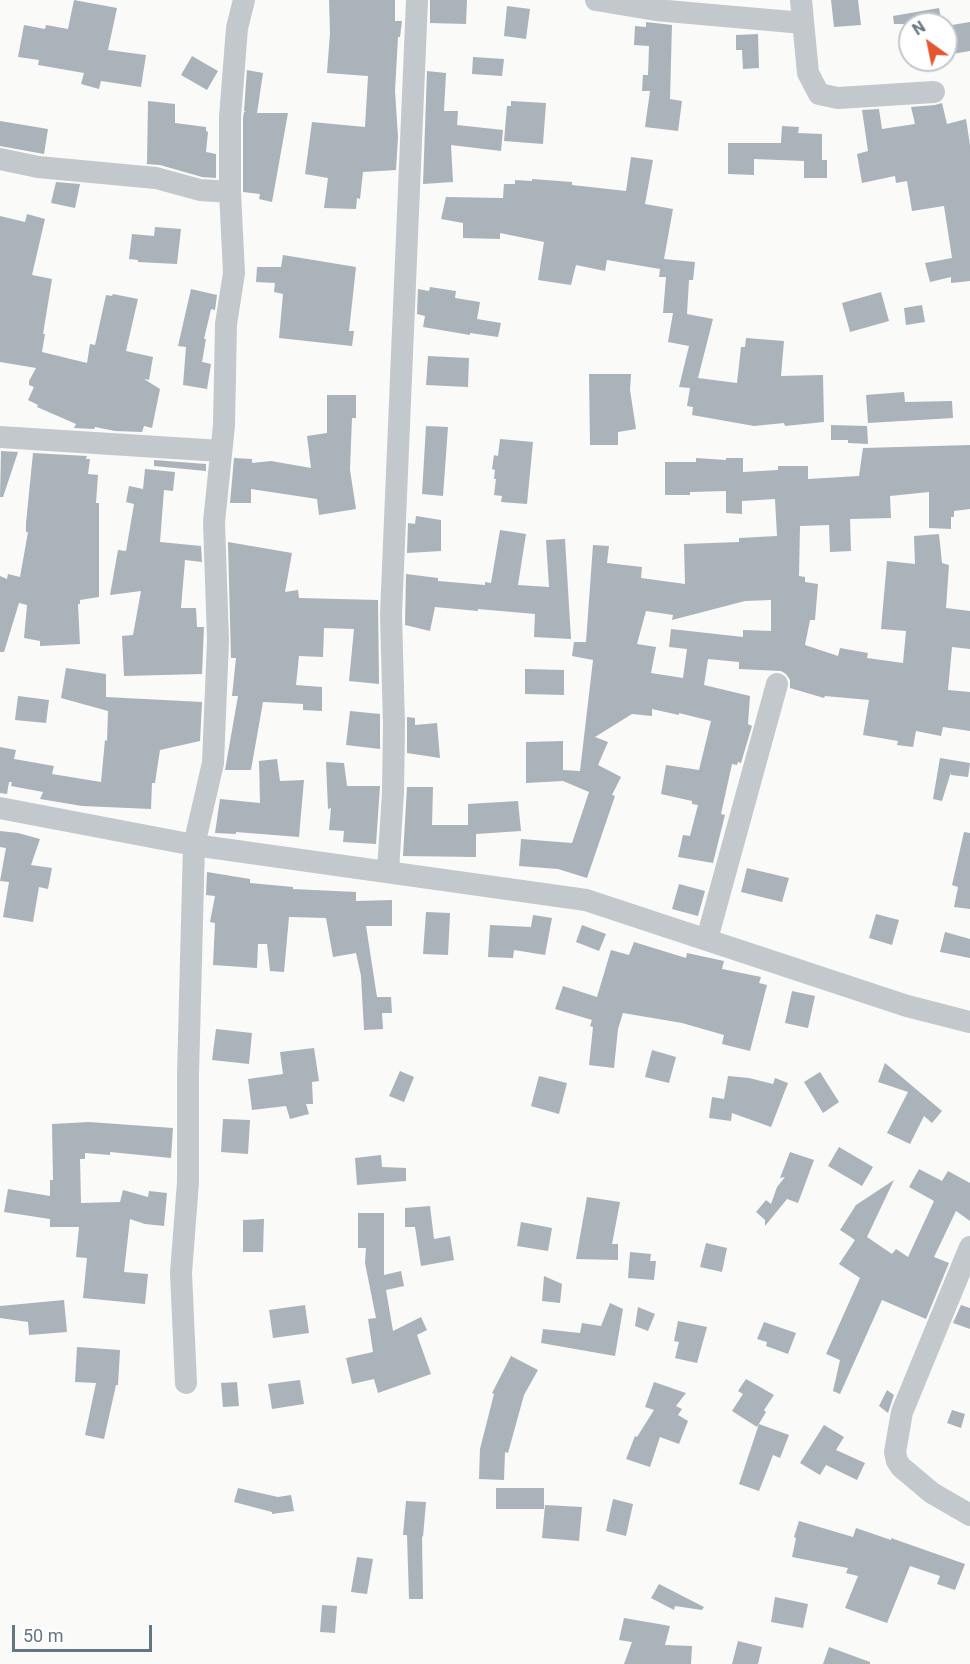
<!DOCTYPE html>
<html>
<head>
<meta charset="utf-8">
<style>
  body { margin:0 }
  #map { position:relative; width:970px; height:1664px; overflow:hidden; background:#fafaf8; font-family:Roboto,sans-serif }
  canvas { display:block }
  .north { position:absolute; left:898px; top:12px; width:60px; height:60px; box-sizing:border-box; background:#fff; border:2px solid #c1c8cd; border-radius:50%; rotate:327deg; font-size:16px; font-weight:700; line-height:24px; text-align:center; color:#657683 }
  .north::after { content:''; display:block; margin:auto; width:21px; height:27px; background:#e4572e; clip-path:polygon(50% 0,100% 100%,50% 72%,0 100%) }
  .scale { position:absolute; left:12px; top:1625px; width:140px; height:27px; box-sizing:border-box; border:3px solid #657683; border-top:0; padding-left:8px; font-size:18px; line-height:21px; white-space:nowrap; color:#657683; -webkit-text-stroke:4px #fff; paint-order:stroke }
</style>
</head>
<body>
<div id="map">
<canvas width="970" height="1664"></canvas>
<div class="north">N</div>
<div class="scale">50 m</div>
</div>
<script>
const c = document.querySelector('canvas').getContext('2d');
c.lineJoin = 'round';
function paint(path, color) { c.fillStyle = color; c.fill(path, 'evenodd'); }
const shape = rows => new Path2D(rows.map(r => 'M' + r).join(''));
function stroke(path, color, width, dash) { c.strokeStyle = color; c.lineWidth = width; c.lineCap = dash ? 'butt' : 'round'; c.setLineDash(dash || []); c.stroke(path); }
const building = shape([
  [74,0,117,8,108,50,146,55,141,87,101,81,99,89,81,84,84,73,38,65,39,60,18,57,24,25,45,29,46,25,68,29],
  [329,0,395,0,395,21,402,21,400,37,398,37,395,91,398,137,396,170,363,172,360,199,357,198,356,209,324,208,328,178,305,174,312,122,365,127,368,76,327,73,330,33],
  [430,0,467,0,466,24,430,23],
  [831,0,858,0,861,25,834,27],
  [507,6,530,9,526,39,504,36],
  [939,8,942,24,894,24,893,16],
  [646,22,672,25,670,99,682,101,678,131,645,127,650,91,642,91,643,75,648,75,649,46,634,45,635,26,646,27],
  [970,22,970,51,946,55,946,26],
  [758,34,759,68,743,69,742,50,736,50,736,35],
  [192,56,218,71,207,90,181,75],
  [473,57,504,59,502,76,472,74],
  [247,70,263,73,257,113,288,113,272,202,259,199,260,194,243,192,243,118,244,112,246,112,244,111],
  [427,71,446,73,444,111,458,111,457,125,503,130,501,151,451,145,453,182,423,184],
  [148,101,175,104,175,123,206,127,206,131,208,132,206,152,216,154,216,178,202,177,160,165,147,164],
  [511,101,546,103,543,144,504,141,507,106,511,106],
  [942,103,947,124,966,119,970,145,970,281,951,283,951,277,930,282,925,263,952,258,944,206,912,211,907,181,896,183,895,176,862,183,857,154,868,151,862,110,879,109,882,129,915,124,911,107,935,105],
  [0,121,48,129,44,154,0,146],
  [782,126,799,127,798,133,822,134,822,160,827,160,827,178,804,178,804,161,754,159,754,175,728,174,728,143,781,143],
  [631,157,653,160,645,204,673,209,664,259,695,262,693,280,689,280,687,314,713,319,698,378,737,383,741,347,745,347,746,338,784,341,781,376,823,375,824,422,785,426,784,423,754,426,692,415,693,407,687,406,690,388,679,387,689,346,668,342,673,313,663,313,666,277,659,277,660,269,607,260,605,271,576,265,571,285,538,280,544,242,500,233,500,239,463,238,463,223,441,219,446,197,503,198,504,184,515,184,515,180,532,181,532,179,572,182,572,185,626,191],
  [56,182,80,184,75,208,51,203],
  [27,214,45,219,32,275,52,279,43,334,45,334,42,352,87,363,90,344,95,345,106,295,112,296,113,294,138,299,126,351,153,357,149,380,144,379,160,389,152,428,144,426,142,432,115,431,95,427,94,429,74,428,76,424,37,407,38,405,28,400,34,387,29,385,29,381,36,368,0,362,0,216,25,222],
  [155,227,181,229,177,264,138,262,138,260,129,259,132,234,154,236],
  [283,255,356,267,349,331,354,331,352,346,279,338,283,294,274,292,275,283,256,282,257,267,281,267],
  [430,287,456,291,455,298,480,302,477,319,501,323,498,337,470,333,470,335,423,327,425,316,417,314,418,289,429,291],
  [191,289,217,295,215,310,211,309,204,339,206,339,202,362,211,364,207,389,183,385,186,347,178,346],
  [881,292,889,321,850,332,842,303],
  [922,305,925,322,906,325,904,308],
  [428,356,469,358,468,387,426,385],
  [589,374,631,374,630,390,636,429,618,432,618,445,590,445],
  [904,392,905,402,952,401,953,418,868,423,866,395],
  [327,395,356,395,356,418,352,418,350,470,356,509,319,515,317,499,251,489,251,503,230,503,234,458,252,459,252,463,271,461,311,468,307,436,327,433],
  [831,425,867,426,868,444,848,443,848,440,831,440],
  [426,426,448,427,443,496,422,494],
  [500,439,533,442,527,504,501,502,502,496,494,495,496,479,494,479,495,470,492,469,494,455,498,456],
  [970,445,970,509,954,511,954,517,951,517,951,529,929,528,929,492,890,496,891,518,850,519,851,551,830,552,829,525,800,526,799,576,805,577,805,582,818,584,815,620,810,620,805,645,838,656,840,648,868,653,867,658,903,663,906,631,881,629,887,561,915,564,914,536,939,534,942,563,949,565,946,608,970,611,970,649,952,647,948,690,970,692,970,731,943,727,941,736,916,731,913,747,897,745,898,741,863,735,869,700,825,696,824,698,790,688,790,680,786,674,781,671,739,669,739,662,708,659,704,685,750,696,748,724,752,726,741,763,738,762,737,765,732,764,721,814,725,815,713,863,678,857,683,835,690,836,698,805,692,804,692,801,661,794,666,765,699,770,711,721,679,713,679,715,652,709,652,716,632,714,595,737,608,742,598,765,621,777,612,795,615,796,587,878,558,869,519,866,521,839,572,843,589,792,563,781,526,783,526,742,563,741,563,770,580,771,593,660,572,656,574,642,586,642,593,545,609,546,607,563,642,567,641,578,685,584,684,544,739,542,739,538,777,536,775,499,742,501,742,514,726,513,726,491,690,492,690,495,665,495,665,462,696,462,696,458,726,460,726,458,743,458,743,472,778,470,778,466,808,466,808,479,859,476,863,448],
  [771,600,771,631,743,630,743,637,671,629,669,647,687,649,683,678,651,673,656,647,637,644,646,611,673,615,672,620,745,601],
  [1,451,18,452,3,497,0,497],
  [33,453,87,456,86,459,90,459,88,474,98,475,96,503,99,503,99,597,80,600,80,604,78,604,80,644,40,646,40,641,24,638,27,605,19,603,4,652,0,652,0,576,7,579,8,574,20,577,28,532,26,532,26,523],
  [154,460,206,464,206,471,154,466],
  [145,469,175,472,173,491,164,490,160,542,201,546,202,562,185,560,181,608,196,608,197,627,204,627,202,674,124,676,122,636,133,635,141,591,110,595,118,550,126,551,134,504,126,502,129,486,143,489],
  [416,516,441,520,441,551,407,553,408,523,415,524],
  [500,530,526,534,518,585,549,587,546,540,565,539,571,639,534,637,535,614,478,609,478,611,435,607,430,631,405,625,406,574,438,578,438,581,485,585,485,582,491,583],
  [228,542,292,553,285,592,298,590,299,598,378,600,379,684,349,681,354,629,324,628,323,657,299,656,296,685,322,687,322,711,303,710,303,704,263,702,251,770,225,770,238,696,232,696,236,658,231,658],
  [66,668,106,674,106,697,202,702,200,741,160,750,155,783,152,783,151,809,82,806,40,799,43,792,11,786,12,782,9,782,7,794,0,793,0,747,16,750,14,759,54,766,52,774,101,782,105,740,107,741,108,711,61,698],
  [525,669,564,670,564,695,525,694],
  [18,696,49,700,46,723,15,720],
  [350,711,380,714,380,749,346,745],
  [407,717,415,718,415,725,437,723,440,758,407,753],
  [940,758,970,763,968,777,951,775,951,772,942,801,933,799],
  [277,759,280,781,304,780,299,837,236,832,236,834,215,833,220,799,260,803,259,761],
  [326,762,344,763,347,786,380,786,376,844,343,842,344,831,329,830,331,808,328,809],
  [407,787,433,787,432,825,468,825,468,804,518,801,521,831,476,834,476,857,403,856],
  [0,831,18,833,40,839,31,865,52,868,48,889,39,887,33,922,3,917,9,882,0,881,6,848,0,847],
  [964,832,970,833,970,909,954,907,958,887,952,885],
  [747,868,789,878,782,902,741,892],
  [207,872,250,879,250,883,293,887,293,889,356,892,356,901,392,900,392,926,366,926,377,997,391,997,392,1013,382,1013,383,1029,364,1030,361,976,356,953,333,957,326,918,289,917,284,972,270,971,267,944,258,944,257,968,213,965,215,923,210,922,215,896,206,895],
  [679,884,705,891,698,916,672,909],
  [426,912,450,913,448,955,423,954],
  [876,914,899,920,892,945,869,938],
  [533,915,552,918,545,955,514,950,513,958,488,957,490,925,531,927],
  [582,925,606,934,599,951,576,942],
  [945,932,970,939,970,958,940,952],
  [634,942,686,958,687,953,724,961,722,969,761,977,759,983,767,985,750,1051,722,1044,724,1035,682,1023,623,1013,618,1029,614,1068,589,1065,593,1027,590,1026,592,1020,555,1009,563,986,597,997,611,950,629,955],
  [792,991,815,996,808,1028,785,1023],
  [216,1029,252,1033,249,1064,212,1060],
  [314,1048,319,1081,312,1082,313,1104,306,1104,309,1114,290,1119,286,1106,252,1110,248,1079,283,1074,280,1052],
  [652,1050,676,1057,669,1083,645,1077],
  [885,1063,942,1111,932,1123,924,1116,910,1144,887,1133,908,1092,878,1082],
  [400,1071,414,1077,404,1102,389,1096],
  [820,1072,839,1102,823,1113,804,1082],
  [539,1076,567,1083,559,1114,531,1106],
  [728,1076,749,1078,773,1084,775,1078,788,1083,771,1127,732,1113,731,1121,709,1118,712,1097,724,1099],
  [223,1119,250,1120,248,1154,221,1152],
  [89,1122,173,1128,171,1158,110,1152,110,1155,85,1153,85,1159,80,1159,81,1203,120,1202,123,1190,148,1197,149,1191,167,1193,164,1226,145,1224,130,1219,124,1272,148,1274,145,1304,83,1298,87,1258,76,1257,79,1227,50,1227,50,1219,4,1212,8,1189,50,1196,50,1180,53,1180,52,1124],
  [839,1147,873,1167,862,1186,828,1166],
  [790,1152,814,1160,798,1203,787,1199,765,1226,765,1220,756,1212,766,1200,771,1204,777,1187,785,1177,780,1178],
  [381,1155,382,1167,406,1168,406,1181,357,1185,355,1158],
  [919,1169,942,1181,948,1171,970,1183,970,1221,956,1211,934,1257,949,1263,926,1319,882,1300,840,1394,833,1391,840,1360,826,1354,860,1278,839,1264,855,1240,840,1230,856,1205,894,1180,867,1237,892,1254,896,1249,908,1257,934,1201,909,1187],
  [587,1197,620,1202,612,1244,618,1244,618,1260,576,1259],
  [430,1206,434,1239,450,1236,454,1260,421,1266,415,1227,405,1227,405,1208],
  [358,1213,384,1213,384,1275,401,1271,404,1286,386,1290,393,1331,421,1317,427,1330,417,1335,431,1374,378,1393,374,1379,352,1384,346,1358,373,1352,368,1319,376,1318,365,1263,366,1248,358,1248],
  [264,1219,263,1252,243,1252,243,1220],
  [521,1222,552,1228,548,1251,517,1246],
  [706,1243,727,1248,722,1272,700,1267],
  [630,1252,651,1254,650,1261,656,1261,654,1280,628,1278],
  [544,1276,562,1284,560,1303,542,1301],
  [64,1300,67,1332,29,1335,28,1322,0,1318,0,1306],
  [610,1303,623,1309,615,1356,541,1343,543,1329,580,1333,582,1323,601,1326],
  [305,1305,309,1333,273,1338,269,1310],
  [961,1305,970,1308,970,1329,953,1323],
  [638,1307,655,1314,648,1331,635,1326],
  [678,1321,707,1327,697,1363,675,1358,679,1342,674,1341],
  [764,1322,796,1333,788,1354,766,1346,767,1342,757,1339],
  [77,1347,120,1350,118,1385,116,1385,104,1439,85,1435,96,1383,75,1382],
  [511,1356,538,1370,524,1395,508,1453,505,1452,504,1480,479,1479,480,1449,494,1394,492,1393],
  [746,1379,774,1395,764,1410,766,1412,757,1427,732,1411,743,1394,738,1391],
  [300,1380,304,1404,272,1409,268,1384],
  [237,1382,239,1406,223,1407,221,1383],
  [654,1382,686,1393,676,1406,682,1409,678,1415,688,1421,679,1444,660,1437,650,1467,626,1459,635,1436,637,1437,654,1410,645,1407],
  [887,1390,894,1395,888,1413,879,1406],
  [952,1410,965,1414,961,1428,947,1423],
  [759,1424,789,1435,780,1458,773,1455,759,1491,739,1484],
  [824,1425,844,1437,836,1450,865,1463,857,1480,826,1465,820,1475,800,1463],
  [238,1488,278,1497,291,1495,294,1511,272,1514,272,1512,234,1502],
  [496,1488,544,1488,544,1509,496,1509],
  [613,1499,633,1504,626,1536,606,1531],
  [406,1501,426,1502,423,1537,422,1536,423,1599,409,1599,407,1535,403,1535],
  [545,1505,582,1507,579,1541,542,1538],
  [799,1521,853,1537,856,1528,891,1540,891,1538,965,1564,955,1590,937,1584,940,1576,910,1566,887,1623,845,1608,858,1576,846,1573,848,1568,792,1557,796,1538,794,1537],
  [357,1557,373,1559,367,1594,351,1592],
  [659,1584,704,1607,702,1610,675,1606,674,1610,651,1598],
  [775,1597,808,1604,803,1628,771,1622],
  [322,1605,337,1606,335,1633,320,1632],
  [624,1618,670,1626,665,1645,692,1646,691,1664,624,1664,632,1642,619,1640],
  [738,1641,762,1647,758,1664,732,1664],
  [829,1647,870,1662,870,1664,823,1664]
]);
const minor = shape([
  [596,0,656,10,803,23],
  [801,0,808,73,819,94,838,98,934,92],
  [0,159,38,167,156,178,200,190,230,192],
  [0,437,221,451],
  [0,808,194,845,586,900,907,1006,970,1022],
  [388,871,393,792,394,725,391,614,417,0],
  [707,939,777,684],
  [970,1247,902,1412,895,1452,897,1461,901,1467,932,1493,970,1515],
  [186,1383,181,1273,188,1182,188,1075,194,845,213,763,218,640,214,522,224,425,226,324,234,273,230,192,230,117,237,28,244,0]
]);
paint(building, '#aab3b9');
stroke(minor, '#c3c8cc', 22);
</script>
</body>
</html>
